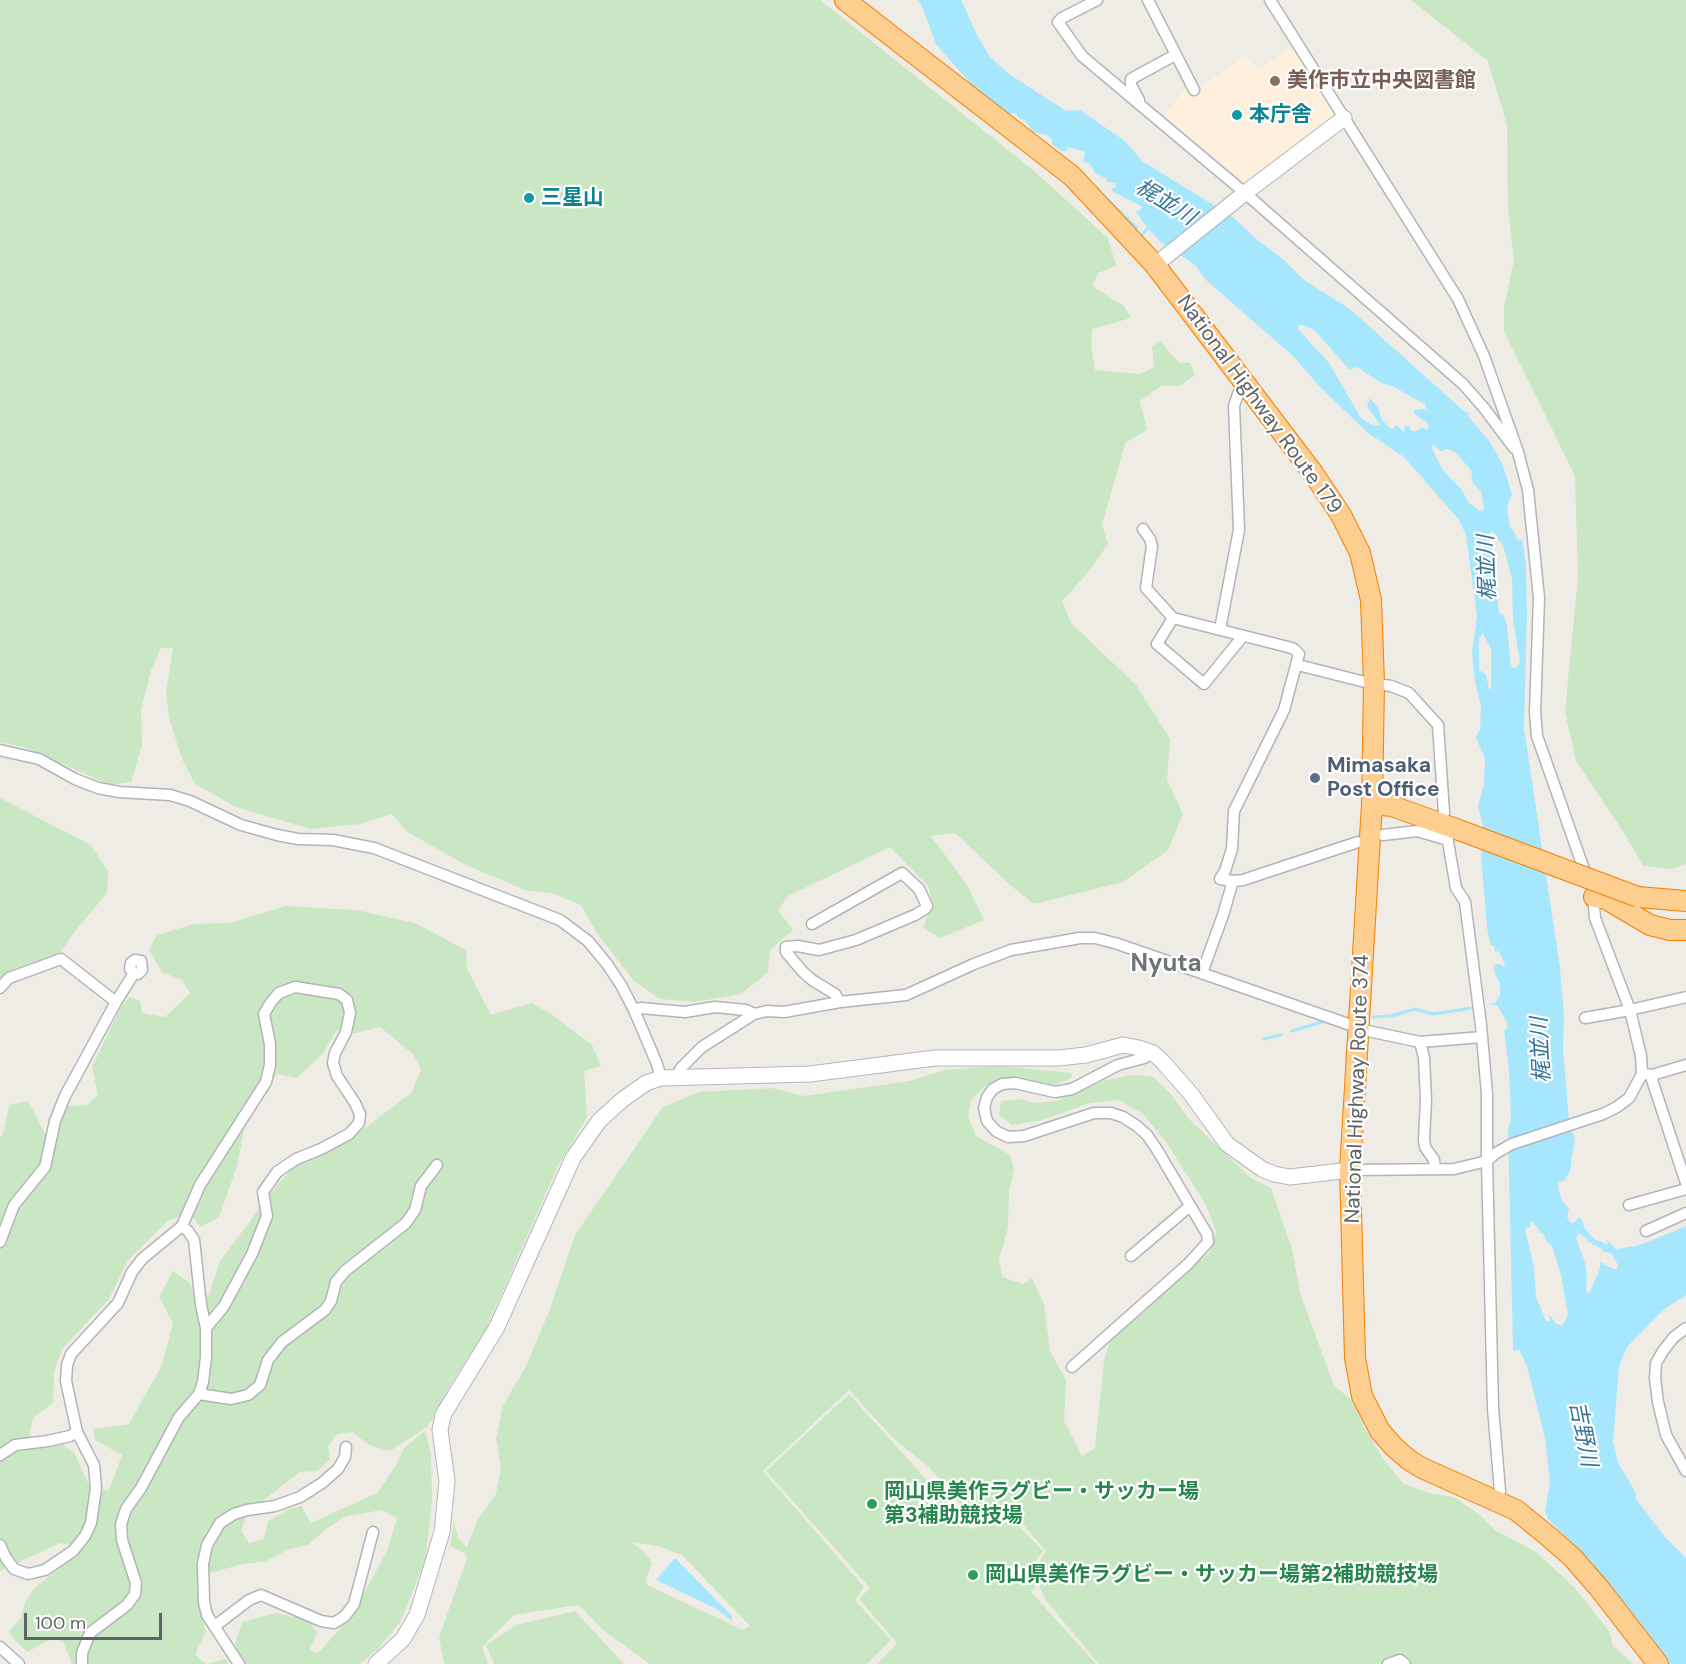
<!DOCTYPE html>
<html>
<head>
<meta charset="utf-8">
<style>
  body { margin:0 }
  #map { position:relative; width:1686px; height:1664px; overflow:hidden; background:#efece6; font-family:"DM Sans",sans-serif }
  canvas { display:block }
  .scale { position:absolute; left:24px; top:1613px; width:138px; height:27px; box-sizing:border-box; border:3px solid #5d6366; border-top:0; padding-left:8px; font-size:18px; line-height:21px; white-space:nowrap; color:#5d6366; -webkit-text-stroke:4px #fff; paint-order:stroke }
</style>
</head>
<body>
<div id="map">
<canvas width="1686" height="1664"></canvas>
<div class="scale">100 m</div>
</div>
<script>
const c = document.querySelector('canvas').getContext('2d');
c.lineJoin = 'round';
function paint(path, color) { c.fillStyle = color; c.fill(path, 'evenodd'); }
const shape = rows => new Path2D(rows.map(r => 'M' + r).join(''));
function stroke(path, color, width, dash) { c.strokeStyle = color; c.lineWidth = width; c.lineCap = dash ? 'butt' : 'round'; c.setLineDash(dash || []); c.stroke(path); }
function write(font, color, halo, rows, align = 'center') {
  c.font = font + ' "DM Sans","Noto Sans JP",sans-serif'; c.lineWidth = 4.5; c.setLineDash([]); c.textBaseline = 'middle'; c.strokeStyle = halo; c.fillStyle = color; for (const [text, x, y, turn = 0] of rows) {
    c.save(); c.translate(x, y); c.rotate((+turn || 0) * Math.PI / 180); c.textAlign = isNaN(turn) ? turn : align; if (halo) c.strokeText(text, 0, 0); c.fillText(text, 0, 0); c.restore();
  }
}
const commercial = shape([
  [1294,46,1335,112,1335,115,1334,118,1245,182,1164,116,1187,86,1192,93,1246,56,1258,70]
]);
const green = shape([
  [0,0,820,0,1033,170,1108,238,1116,266,1098,273,1092,286,1124,306,1131,318,1092,329,1091,344,1095,370,1140,374,1154,367,1152,346,1160,341,1179,363,1190,363,1195,375,1180,386,1161,386,1140,401,1147,430,1125,443,1102,525,1108,544,1086,575,1062,601,1071,623,1136,685,1170,739,1167,780,1183,814,1168,850,1123,882,1034,904,1010,885,955,833,931,836,967,885,984,920,940,938,923,927,933,905,928,886,890,847,788,896,778,910,793,930,770,950,768,972,741,994,695,1002,660,999,634,981,597,933,581,905,552,893,527,891,464,864,406,831,392,814,360,824,310,829,236,807,195,784,182,759,169,718,166,693,173,648,161,648,151,670,141,710,142,745,131,782,110,785,27,748,0,742],
  [1411,0,1686,0,1686,864,1672,869,1643,866,1624,833,1576,761,1565,712,1578,576,1575,476,1504,331,1504,307,1514,260,1508,209,1507,125,1488,61],
  [0,798,91,845,108,872,107,893,72,935,60,953,14,969,0,982],
  [285,906,356,910,415,923,466,950,467,968,491,1015,532,1003,554,1016,592,1045,601,1066,584,1071,587,1117,559,1164,485,1331,451,1384,432,1420,424,1429,390,1451,369,1445,352,1432,337,1434,328,1446,330,1460,317,1471,300,1472,247,1513,241,1531,249,1543,264,1539,268,1521,290,1509,301,1506,311,1523,377,1493,395,1467,404,1448,425,1431,431,1453,432,1503,425,1561,401,1621,377,1650,360,1664,244,1664,235,1645,242,1622,276,1613,308,1620,317,1632,310,1649,317,1654,350,1618,387,1551,397,1518,381,1510,344,1517,325,1530,308,1545,289,1549,266,1561,239,1565,203,1575,199,1586,201,1616,206,1631,195,1654,206,1664,227,1659,228,1664,72,1664,63,1642,54,1638,27,1652,15,1640,9,1631,21,1618,25,1602,34,1588,75,1557,81,1547,60,1543,0,1571,0,1138,4,1132,9,1105,28,1101,52,1147,65,1106,87,1105,98,1095,92,1067,121,1007,130,997,140,1001,142,1013,165,1017,190,993,182,980,162,972,149,950,157,935,194,924,230,923],
  [380,1027,414,1055,421,1070,411,1093,348,1141,298,1162,278,1184,220,1261,209,1295,194,1294,190,1283,173,1271,159,1297,173,1323,162,1365,129,1424,93,1429,95,1440,122,1455,109,1490,98,1491,88,1483,74,1452,62,1444,37,1447,29,1437,33,1418,53,1403,54,1372,62,1349,109,1299,128,1260,169,1220,190,1213,200,1227,219,1217,237,1166,246,1120,277,1074,297,1078,323,1053,337,1030,356,1033],
  [999,1066,1072,1073,1071,1078,1054,1085,1004,1079,984,1087,971,1100,968,1116,976,1136,1010,1155,1014,1169,1009,1191,1008,1228,999,1259,1002,1277,1023,1284,1032,1278,1044,1304,1050,1351,1066,1380,1064,1421,1082,1456,1095,1448,1104,1360,1111,1339,1210,1252,1216,1231,1206,1205,1167,1143,1143,1114,1119,1100,1090,1103,1042,1120,1012,1125,999,1115,1001,1101,1019,1099,1036,1103,1056,1101,1106,1080,1133,1075,1152,1076,1170,1093,1190,1120,1252,1179,1271,1188,1292,1249,1300,1293,1334,1386,1352,1400,1364,1427,1384,1460,1403,1483,1428,1493,1454,1497,1480,1515,1495,1530,1536,1552,1575,1588,1609,1631,1613,1646,1633,1664,1099,1664,1045,1599,1033,1572,1046,1551,1014,1514,977,1524,929,1467,895,1440,849,1390,763,1471,864,1587,855,1600,891,1640,867,1664,650,1664,603,1630,579,1605,514,1615,482,1647,488,1664,444,1664,439,1637,467,1558,465,1553,450,1546,454,1522,458,1538,467,1547,478,1519,496,1494,501,1468,496,1439,503,1406,526,1366,548,1314,575,1235,663,1107,699,1092,772,1088,804,1096,910,1081,944,1070],
  [632,1542,657,1546,682,1555,750,1626,743,1630,647,1585,646,1580,652,1563,646,1554],
  [849,1394,971,1529,1011,1518,1043,1551,1026,1573,1036,1586,1031,1592,1096,1664,877,1664,897,1643,859,1599,870,1588,766,1471],
  [575,1611,624,1664,494,1664,486,1645,516,1625]
]);
const water = shape([
  [918,0,961,0,977,35,990,57,1009,74,1066,111,1080,110,1125,141,1142,161,1233,217,1255,238,1284,260,1304,280,1350,309,1465,412,1469,413,1468,416,1489,441,1502,463,1512,494,1507,507,1510,528,1513,530,1518,541,1522,539,1526,564,1527,613,1524,728,1560,968,1564,1015,1563,1048,1569,1121,1571,1131,1575,1137,1570,1171,1564,1181,1558,1182,1559,1190,1561,1199,1569,1209,1567,1217,1571,1223,1575,1222,1579,1217,1581,1218,1584,1227,1594,1239,1608,1245,1606,1239,1616,1249,1640,1245,1686,1226,1686,1295,1662,1311,1627,1347,1619,1366,1613,1442,1618,1463,1635,1491,1636,1499,1664,1536,1686,1558,1686,1664,1669,1664,1636,1618,1592,1565,1593,1563,1548,1519,1545,1512,1550,1482,1545,1438,1527,1366,1519,1350,1513,1351,1508,1130,1511,1119,1509,1071,1504,1030,1507,1029,1507,1022,1497,1005,1488,1005,1496,1002,1500,995,1500,984,1495,974,1494,965,1500,964,1503,967,1505,964,1499,951,1495,952,1495,947,1490,944,1487,927,1481,856,1484,830,1478,806,1484,784,1485,759,1477,740,1476,736,1480,730,1481,706,1475,682,1472,653,1477,616,1466,535,1459,520,1404,457,1368,433,1320,387,1293,356,1207,281,1195,265,1162,243,1149,230,1136,212,1142,208,1141,206,1113,192,1111,190,1116,186,1115,183,1108,182,1105,178,1095,173,1089,163,1083,162,1085,153,1083,151,1068,147,1066,151,1061,151,1052,144,1052,139,1047,135,1036,133,1031,130,1029,125,1024,120,1020,119,1015,113,1008,114,976,90,936,44,922,7],
  [1298,325,1303,325,1314,330,1348,368,1351,370,1355,367,1359,368,1381,383,1392,386,1426,405,1426,409,1414,410,1414,413,1428,424,1428,430,1422,427,1417,431,1411,431,1409,426,1405,426,1404,432,1396,425,1394,429,1390,428,1382,420,1378,408,1370,398,1367,406,1381,426,1370,424,1361,418,1329,363,1298,329],
  [1433,445,1441,451,1447,449,1456,453,1471,470,1473,484,1481,491,1482,496,1484,509,1481,512,1469,503,1462,490,1442,469,1431,446],
  [1492,531,1503,545,1512,579,1513,620,1520,662,1517,667,1514,668,1511,666,1507,626,1504,616,1499,612,1492,551,1488,538],
  [1483,633,1491,649,1491,689,1489,689,1486,674,1479,670,1479,639],
  [1531,1220,1541,1233,1543,1233,1547,1242,1552,1246,1561,1275,1568,1315,1562,1326,1555,1323,1551,1316,1549,1316,1550,1321,1546,1321,1536,1297,1534,1267,1525,1230,1527,1227,1530,1228],
  [1579,1233,1586,1238,1588,1242,1601,1248,1603,1252,1611,1253,1618,1265,1617,1269,1614,1269,1600,1262,1600,1269,1589,1293,1586,1291,1587,1279,1585,1263,1576,1238],
  [675,1558,732,1616,732,1621,715,1608,656,1580]
]);
const stream = shape([
  [1103,195,1137,228],
  [1142,235,1149,227],
  [1373,1017,1391,1016,1415,1009,1433,1014,1472,1008],
  [1292,1031,1325,1021],
  [1264,1039,1281,1035]
]);
const street = shape([
  [1097,0,1062,18,1058,22,1082,56,1245,193,1463,384,1484,408,1514,448],
  [1148,0,1194,90],
  [1270,0,1458,299,1484,356,1518,452,1528,490,1539,598,1535,712,1537,736,1587,878],
  [1139,100,1131,85,1131,79,1175,55],
  [1143,529,1150,539,1152,546,1146,588,1173,618,1288,647,1294,649,1299,654,1284,710,1234,811,1232,849,1225,871,1220,879,1233,881,1243,880,1358,842],
  [1173,618,1157,644,1204,684,1243,636],
  [1220,629,1239,530,1234,406,1238,394,1244,384],
  [1298,665,1365,682,1391,686,1409,693,1438,725,1444,813],
  [0,750,39,759,75,779,98,788,119,792,170,795,190,801,241,825,277,835,298,839,333,840,374,848,560,920,588,941,607,964,621,985,634,1010,657,1064,661,1078],
  [1383,835,1417,831,1448,840],
  [1447,836,1456,888,1465,902,1481,1025,1487,1094,1487,1161,1496,1153,1512,1144,1603,1114,1617,1107,1629,1098,1642,1074,1641,1056,1630,1010,1595,918,1593,895],
  [812,924,902,873,919,889,927,906,925,909,915,915,856,940,819,950,798,946,786,947,786,952,803,972,812,980,835,994,840,1002],
  [1202,973,1223,915,1233,881],
  [0,988,9,978,61,959,116,1002],
  [634,1010,641,1008,685,1012,715,1007,746,1010,754,1014],
  [1585,1018,1630,1010,1686,997],
  [1420,1042,1424,1058,1426,1100,1424,1139,1425,1147,1434,1160,1435,1169],
  [1645,1074,1652,1075,1686,1065],
  [1652,1075,1652,1080,1686,1183],
  [676,1077,681,1068,702,1047,754,1014,767,1011,784,1012,840,1002,906,995,974,964,1011,950,1080,938,1095,938,1118,944,1368,1031,1420,1042,1482,1037],
  [1350,1170,1454,1169,1487,1161,1493,1408,1500,1491,1498,1501],
  [1629,1205,1686,1189],
  [1646,1231,1686,1213],
  [0,1242,14,1205,45,1167,55,1121,65,1096,116,1002,134,973,138,974,142,970,141,961,135,960,131,963,130,969,134,973],
  [1131,1256,1190,1206],
  [1686,1328,1674,1337,1663,1351,1656,1363,1655,1378,1658,1402,1666,1435,1686,1471],
  [1072,1367,1188,1264,1208,1242,1207,1234,1156,1148,1147,1135,1137,1126,1123,1117,1111,1113,1094,1113,1024,1136,1008,1137,996,1131,987,1121,984,1108,987,1097,993,1089,1002,1084,1015,1083,1055,1092,1072,1089,1118,1065,1144,1058,1153,1053],
  [199,1394,231,1399,248,1395,260,1385,268,1360,282,1342,325,1310,331,1301,336,1282,345,1271,406,1223,415,1210,421,1186,437,1165],
  [77,1432,66,1381,67,1365,71,1354,118,1303,132,1272,142,1259,182,1226,200,1185,266,1082,270,1065,270,1044,264,1014,271,1002,279,993,295,987,339,994,347,1000,350,1013,346,1032,335,1053,333,1063,337,1076,355,1103,360,1114,359,1123,349,1134,321,1149,296,1159,277,1172,263,1192,267,1216,252,1254,224,1306,206,1328],
  [0,1455,15,1445,48,1441,70,1436,77,1432,94,1465,96,1488,91,1523,85,1536,73,1551,45,1570,28,1574,14,1569,6,1558,0,1545],
  [215,1626,249,1600,261,1595,321,1621,334,1623,345,1616,354,1604,373,1532],
  [0,1647,19,1664],
  [82,1664,82,1653,90,1633,127,1605,135,1594,136,1583,122,1540,121,1524,126,1509,141,1488,179,1417,199,1394,203,1382,206,1357,206,1328,201,1305,194,1240,188,1231,182,1226],
  [239,1664,207,1615,204,1602,203,1564,207,1545,220,1523,234,1514,247,1510,275,1506,300,1497,322,1483,338,1469,345,1457,346,1447],
  [1388,1664,1400,1660,1405,1664]
]);
const secondary = shape([
  [1155,265,1245,193,1344,118],
  [376,1664,403,1639,417,1615,442,1532,447,1481,440,1430,443,1415,497,1327,573,1158,599,1121,622,1100,646,1083,661,1078,810,1074,935,1058,1058,1058,1086,1055,1123,1045,1139,1048,1153,1053,1162,1061,1191,1094,1227,1144,1262,1169,1274,1174,1290,1177,1350,1170]
]);
const highway = shape([
  [845,0,1072,176,1155,265,1313,473,1341,515,1360,553,1371,600,1374,683,1372,804,1350,1170,1355,1358,1362,1396,1380,1431,1394,1447,1409,1460,1422,1468,1516,1510,1548,1536,1573,1558,1599,1588,1658,1664],
  [1372,804,1392,806,1459,830],
  [1594,897,1606,899,1650,925,1670,930,1686,930],
  [1638,897,1686,901]
]);
const highwayBridge = shape([
  [1459,830,1638,897]
]);
const markers = [
  [1275,81,6,"#8d6e63"],
  [1237,115,6,"#0f9aa8"],
  [529,198,6,"#0f9aa8"],
  [1315,778,6,"#5c6f8a"],
  [872,1504,6,"#2e9e5b"],
  [973,1575,6,"#2e9e5b"]
];
const educationNames = [
  ["美作市立中央図書館",1287,81]
];
const cultureNames = [
  ["本庁舎",1249,115],
  ["三星山",541,198]
];
const streetNames = [
  ["National Highway Route 179",1259,405,54],
  ["National Highway Route 374",1358,1089,-88]
];
const serviceNames = [
  ["Mimasaka",1327,766],
  ["Post Office",1327,790]
];
const leisureNames = [
  ["岡山県美作ラグビー・サッカー場",884,1492],
  ["第3補助競技場",884,1516],
  ["岡山県美作ラグビー・サッカー場第2補助競技場",985,1575]
];
const waterNames = [
  ["梶並川",1165,203,32],
  ["梶並川",1488,568,-92],
  ["梶並川",1542,1050,-93],
  ["吉野川",1582,1434,79]
];
const quarterNames = [
  ["Nyuta",1166,965]
];
paint(commercial, '#fef0dc');
paint(green, '#c9e7c2');
paint(water, '#a7e7fe');
stroke(stream, '#a7e7fe', 3);
stroke(street, '#b1b5b8', 13);
stroke(secondary, '#b2b7ba', 17);
stroke(highway, '#f37f02', 22);
stroke(street, '#fff', 10);
stroke(secondary, '#fff', 15);
stroke(highway, '#fcce90', 20);
stroke(highwayBridge, '#f37f02', 22, []);
stroke(highwayBridge, '#fcce90', 20);
for (const [x, y, r, color] of markers) { const dot = new Path2D(); dot.arc(x, y, r, 0, 2 * Math.PI); c.fillStyle = color; c.fill(dot); stroke(dot, '#fff', 2); }
write('bold 21px', '#785e54', '#fff', educationNames, 'left');
write('bold 21px', '#0d838f', '#fff', cultureNames, 'left');
write('21px', '#5d6366', '#fff', streetNames);
write('bold 21px', '#4e5e75', '#fff', serviceNames, 'left');
write('bold 21px', '#27864d', '#fff', leisureNames, 'left');
write('italic 22px', '#3a7796', '#fff', waterNames);
write('bold 24px', '#6e7578', '#fff', quarterNames);
</script>
</body>
</html>
